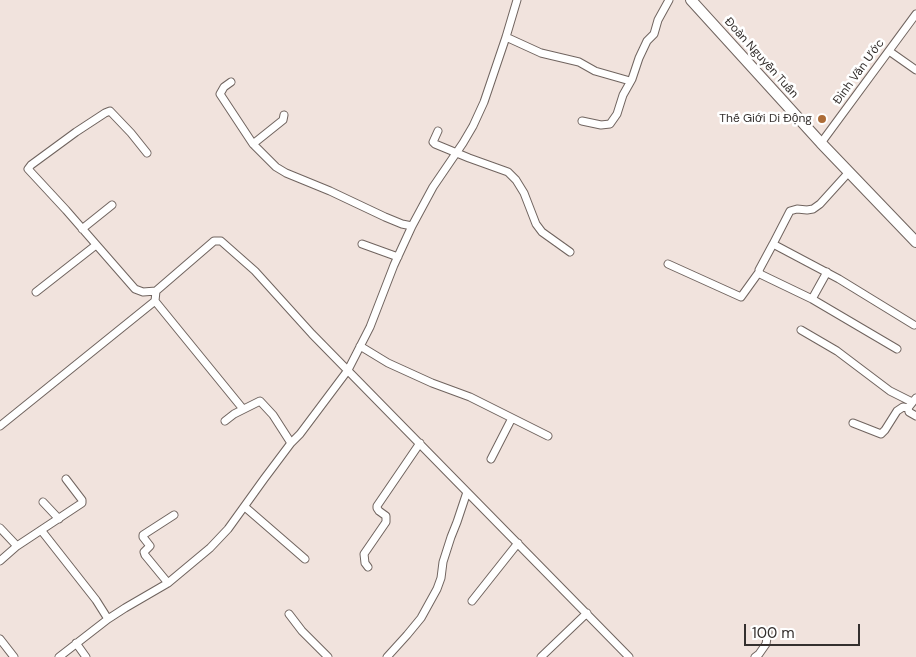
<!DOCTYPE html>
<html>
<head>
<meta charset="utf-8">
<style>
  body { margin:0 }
  #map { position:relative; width:916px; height:657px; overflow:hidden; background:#f1e3dd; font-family:"DM Sans",sans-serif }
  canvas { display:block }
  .scale { position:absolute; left:744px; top:624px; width:116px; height:22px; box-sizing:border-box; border:2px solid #35302e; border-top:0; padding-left:6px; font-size:15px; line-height:18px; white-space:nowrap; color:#35302e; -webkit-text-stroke:4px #fff; paint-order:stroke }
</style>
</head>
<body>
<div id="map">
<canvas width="916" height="657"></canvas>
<div class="scale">100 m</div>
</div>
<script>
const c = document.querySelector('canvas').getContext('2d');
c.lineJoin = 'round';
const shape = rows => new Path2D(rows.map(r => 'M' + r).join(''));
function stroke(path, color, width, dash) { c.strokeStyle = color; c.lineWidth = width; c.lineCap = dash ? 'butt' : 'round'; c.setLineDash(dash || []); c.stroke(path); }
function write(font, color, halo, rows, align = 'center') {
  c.font = font + ' "DM Sans",sans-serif'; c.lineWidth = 5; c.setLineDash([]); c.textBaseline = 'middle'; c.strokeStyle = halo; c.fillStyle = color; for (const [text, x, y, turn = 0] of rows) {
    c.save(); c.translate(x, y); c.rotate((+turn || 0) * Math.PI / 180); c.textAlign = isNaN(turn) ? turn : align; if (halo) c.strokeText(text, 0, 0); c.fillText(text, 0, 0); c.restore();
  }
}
const minor = shape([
  [506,37,541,53,579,62,595,71,630,81],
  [889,51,916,70],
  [231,82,224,87,220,94,253,144,276,167,286,173,330,191,385,217,402,224,412,226],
  [582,121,601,125,610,124,617,114,623,95,632,79,639,58,647,41,654,34,658,20,669,0],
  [438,131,433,142,435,144,469,158,508,172,516,180,524,193,536,224,542,232,570,252],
  [821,143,916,14],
  [253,144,283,120,284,115],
  [147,153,131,133,110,111,105,113,76,132,31,165,28,169,66,210,135,289,143,292,156,291],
  [849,172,820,204,813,209,807,210,797,209,790,211,773,244,839,279,914,325],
  [82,229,112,205],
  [362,244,398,257],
  [773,244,759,270,760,274,812,299,897,349],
  [668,264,741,297,759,272],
  [36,292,96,245],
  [812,299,827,272],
  [155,301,243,409],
  [801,330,837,351,890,391,912,402],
  [360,346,388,363,432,383,470,397,548,436],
  [916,398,908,408,909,412,916,416],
  [225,421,234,414,260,401,273,415,291,443],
  [853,423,881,434,885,430,897,411,903,407,908,408],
  [0,426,155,301,156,291,214,241,221,241,255,271,312,334,467,492,457,522,451,537,443,562,441,578,437,589,421,618,407,635,387,657],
  [491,459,512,418],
  [467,492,629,657],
  [43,502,59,519],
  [245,507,305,559],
  [0,528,17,546],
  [41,530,96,600,108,619],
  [0,561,17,546,82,503,82,500,66,479],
  [368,567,365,563,364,554,386,522,386,516,379,511,377,508,377,506,420,443],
  [168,583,145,555,144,552,150,546,143,537,143,535,174,515],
  [472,601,518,543],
  [289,614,302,631,328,657],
  [0,639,14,657],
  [76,643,86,657],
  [59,657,108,619,125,608,168,583,210,548,228,529,264,479,291,443,300,434,348,370,370,327,394,265,412,226,433,187,463,143,473,126,484,102,506,37,517,0],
  [541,657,587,613],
  [755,657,759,654,766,644,768,632]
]);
const secondary = shape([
  [691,0,821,143,916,242]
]);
const markers = [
  [822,119,5,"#ad6c37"]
];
const streetNames = [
  ["Đoàn Nguyễn Tuấn",761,58,48],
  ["Đinh Văn Ước",859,72,-54]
];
const poiNames = [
  ["Thế Giới Di Động",812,119]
];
stroke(minor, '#70645f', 9);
stroke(secondary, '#70645f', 12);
stroke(minor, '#fff', 7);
stroke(secondary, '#fff', 10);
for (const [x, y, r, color] of markers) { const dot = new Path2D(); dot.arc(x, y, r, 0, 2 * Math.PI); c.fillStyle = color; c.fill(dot); stroke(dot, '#fff', 2); }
write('12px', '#35302e', '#fff', streetNames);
write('12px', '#35302e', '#fff', poiNames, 'right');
</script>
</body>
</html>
